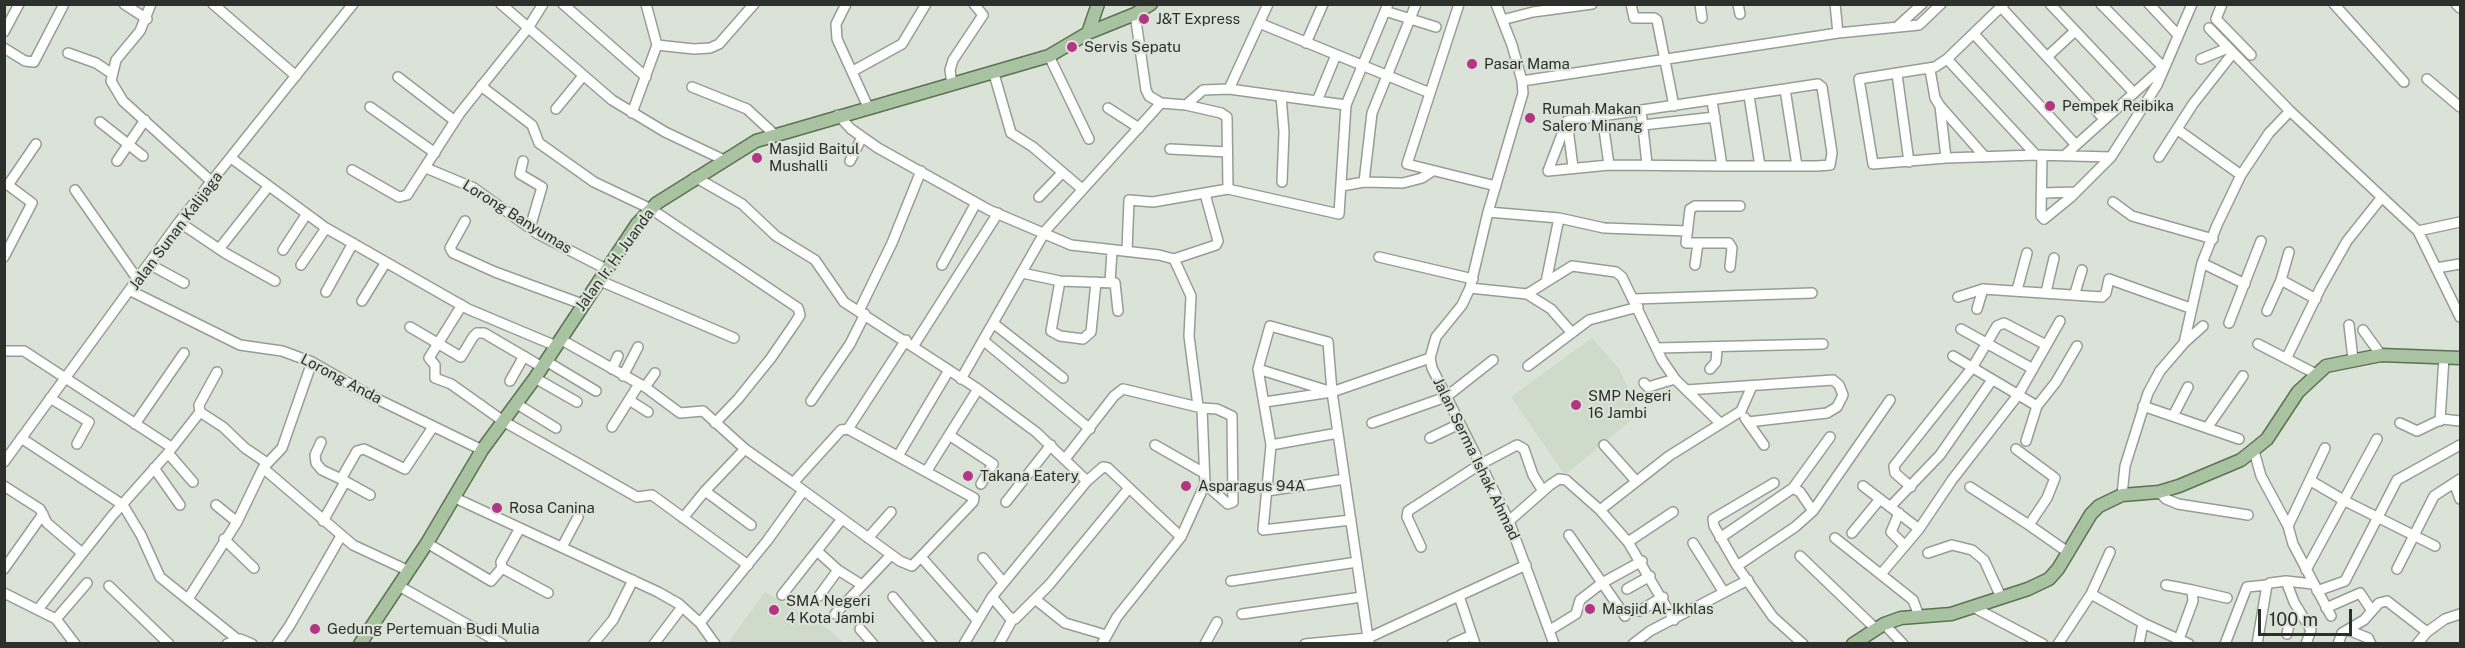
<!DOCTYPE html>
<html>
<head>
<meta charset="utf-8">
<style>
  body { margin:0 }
  #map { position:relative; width:2465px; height:648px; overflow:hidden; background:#dbe3d9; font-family:"Public Sans",sans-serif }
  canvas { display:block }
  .frame { position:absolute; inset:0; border:6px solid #2c2f2b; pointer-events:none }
  .scale { position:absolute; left:2258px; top:609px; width:94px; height:27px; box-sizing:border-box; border:3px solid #2c2f2b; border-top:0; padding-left:8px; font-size:18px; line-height:21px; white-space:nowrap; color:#2c2f2b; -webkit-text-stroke:4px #dbe3d9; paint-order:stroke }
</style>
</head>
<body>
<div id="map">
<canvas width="2465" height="648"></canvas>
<div class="frame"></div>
<div class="scale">100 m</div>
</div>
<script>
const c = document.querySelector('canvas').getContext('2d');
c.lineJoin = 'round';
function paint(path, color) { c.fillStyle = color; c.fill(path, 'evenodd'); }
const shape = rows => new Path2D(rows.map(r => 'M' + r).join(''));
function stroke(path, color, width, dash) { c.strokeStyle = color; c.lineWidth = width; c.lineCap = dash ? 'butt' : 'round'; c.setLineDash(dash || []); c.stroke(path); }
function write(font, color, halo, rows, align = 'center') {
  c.font = font + ' "Public Sans",sans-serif'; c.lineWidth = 4.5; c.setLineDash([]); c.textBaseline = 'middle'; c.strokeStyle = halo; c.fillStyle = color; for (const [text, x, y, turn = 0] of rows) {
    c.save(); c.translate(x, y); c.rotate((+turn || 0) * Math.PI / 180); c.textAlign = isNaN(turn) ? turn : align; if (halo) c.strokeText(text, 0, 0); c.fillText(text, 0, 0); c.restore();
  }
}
const built = shape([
  [1592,338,1619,369,1640,413,1565,475,1511,397],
  [765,592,828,629,844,643,728,643]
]);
const minor = shape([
  [124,4,147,19],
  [151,4,140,31,116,60,111,81,123,101,212,182],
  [213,4,296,76],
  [501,4,612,100,665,132,724,160],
  [563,4,646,77],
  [846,4,836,24,837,39,868,107],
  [1459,4,1407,164,1496,186],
  [1496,4,1512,45,1522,81,1523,93,1488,212,1470,288,1462,305,1436,337,1430,358,1432,368,1509,521,1554,644],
  [1631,4,1634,18,1654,18,1657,20,1674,106],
  [1700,4,1702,18],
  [1738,4,1740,14],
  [1835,4,1838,33],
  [2004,4,1947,59,1935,67,1859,79,1873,164,1946,158,2036,155,2111,157],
  [2050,4,2134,93],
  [2149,4,2178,35],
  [2222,4,2216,19,2251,55],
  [2334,4,2404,82],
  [2456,4,2460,8],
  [2001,7,2104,119],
  [1385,11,1436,27],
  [1502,20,1533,12,1592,4],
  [1259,23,1425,91],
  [1897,27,1922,4],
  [2209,28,2290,111,2418,231,2460,317],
  [4,32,19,4],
  [1974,34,2076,145],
  [1306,43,1323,4],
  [657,45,694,49,710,48,719,44,754,4],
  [4,48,25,61,34,62,64,4],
  [68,53,96,63,111,73],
  [1049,56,1089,139],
  [2047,57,2075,31],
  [1947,59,2036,155],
  [2201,59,2228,48],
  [1930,70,1935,98,1940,106,1946,158],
  [853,71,902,44,926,4],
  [994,74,1011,133,1033,147,1082,189],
  [1897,74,1909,162],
  [398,77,455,121],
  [2427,79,2460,107],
  [1522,81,1838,33,1919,25,1941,4],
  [952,85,950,70,953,60,983,15,974,4],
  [481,86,532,125,539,143,594,182,651,209,798,308,800,315,795,323,771,358,738,399,715,423],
  [692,87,747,109,774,134],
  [1229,89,1268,4],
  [1785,89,1818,84,1822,87,1832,153,1830,165,1817,166,1722,166,1609,165,1548,171,1567,121,1785,89,1797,166],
  [1281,96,1284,132,1282,182],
  [1749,96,1760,166],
  [1317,101,1336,55],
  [1712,101,1722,166],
  [1161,103,1186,105,1203,90,1229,89,1346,105,1339,214,1228,189,1227,117,1221,113,1186,105],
  [1346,105,1388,4],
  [1940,106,1985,157],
  [370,107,435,153],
  [1108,108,1139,128],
  [556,109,583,76],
  [1641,110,1647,164],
  [632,113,657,45,646,4],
  [838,115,851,129,878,148,989,210,1071,245,1159,255,1174,259,1191,296,1189,336,1198,406],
  [1602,115,1609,165],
  [1567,121,1573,167],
  [100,122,143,156],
  [1643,125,1715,117],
  [2178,130,2241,175],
  [1170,149,1227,152],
  [2042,155,2041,216,2044,219,2071,197,2111,157,2157,85,2192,4],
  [2065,155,2163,67,2101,4],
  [2159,157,2193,104,2233,53],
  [231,158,326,228,468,309,556,346],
  [117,161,145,120],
  [523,161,520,174,542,187,530,228],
  [850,161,862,137],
  [426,168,474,188,538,234,606,269],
  [352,170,399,197,407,195,460,113,528,28,543,4],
  [695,177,742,204,776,236,815,260,844,302,978,389,1036,432,1087,481,992,597,964,644],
  [1364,182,1403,183,1422,178,1431,172],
  [1342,186,1364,182,1372,113,1416,4],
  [75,190,138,280],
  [2043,193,2076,192],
  [1039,197,1062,173],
  [2113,202,2132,216,2213,239],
  [1488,212,1559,218,1604,228,1687,231],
  [465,221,450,248,453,253,495,272,582,304],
  [179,222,225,253,275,281],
  [2418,231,2460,222],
  [219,249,268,187],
  [283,250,306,215],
  [1127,251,1129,200,1153,202,1228,189],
  [2289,252,2281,280,2316,299],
  [4,257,32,203,8,185,36,144],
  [1379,257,1473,279],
  [1174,259,1216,245,1218,241,1205,194],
  [2202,263,2245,284],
  [149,264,184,283],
  [301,265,326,228],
  [942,265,976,203],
  [1695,265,1698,243],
  [1730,267,1732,248,1729,243,1686,243,1690,209,1695,206,1740,206],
  [2436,268,2460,264],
  [1022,273,1060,281,1115,283,1118,311],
  [598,280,734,338],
  [1060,281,1051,331,1060,336,1083,339,1091,332,1096,282],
  [1110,282,1112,251],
  [1546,282,1559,218],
  [1470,288,1527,294,1551,309,1572,333],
  [2017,290,2027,253],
  [131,291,240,345,282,351,312,362,369,395,482,450],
  [326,292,353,243],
  [2046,292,2054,258],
  [2075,293,2082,270],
  [1527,294,1572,266,1616,272,1622,277,1662,360,1675,379,1720,423],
  [1958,297,1983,289,2102,297,2106,293,2109,279,2190,308],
  [1634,299,1812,293],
  [362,301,386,262],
  [462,305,429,358,435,365,435,378,451,384,503,421,637,497,652,495,748,565],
  [1977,309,1983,289],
  [859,311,892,243,921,171],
  [2267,311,2281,280],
  [993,323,1063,378],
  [2229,323,2261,241],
  [2349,325,2353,359],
  [410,327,461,357,473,337,477,333,484,333,542,367],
  [1961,329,2033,369],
  [2363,330,2381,355],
  [560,339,645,387,680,413,703,411,745,449,793,483],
  [984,341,1090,429],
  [2184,343,2202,263,2217,225,2241,175,2269,133,2290,111],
  [2258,344,2316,374],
  [914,345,998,213],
  [1657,348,1823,344],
  [4,351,24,351,171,447],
  [1953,356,2037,406,2056,382,2077,346],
  [2287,357,2321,287,2347,241,2382,197],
  [546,361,596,391],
  [1528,366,1589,320,1638,307],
  [612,369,618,356],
  [1258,369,1270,326,1328,342,1332,392,1265,402],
  [1710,369,1716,362,1717,348],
  [623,376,638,347],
  [535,378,577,402],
  [961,379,1046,230,1161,103,1149,96,1146,90,1135,14],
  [510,381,524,356],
  [1644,383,1648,387,1675,379],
  [639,384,629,400,648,412],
  [645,387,655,373],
  [1686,390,1833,380,1839,385,1843,395,1837,407,1827,413,1748,422],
  [1332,392,1258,369,1271,445,1263,530,1351,520],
  [50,398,89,422,77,444],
  [811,401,850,344,865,314],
  [517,404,556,428],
  [2143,406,2239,439],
  [1202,408,1217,409,1232,416,1233,502,1228,504,1205,484],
  [200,412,223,427,245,448,267,463],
  [2173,416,2188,387],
  [1745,418,1764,445],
  [2440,421,2444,357],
  [1372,423,1446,397,1493,360],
  [2400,423,2417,431,2442,419,2460,421],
  [135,424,184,353],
  [612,427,629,400],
  [2207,428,2243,376],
  [848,429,974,498,973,502,912,566,900,561,793,483,841,430,848,429,906,340],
  [949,435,993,464,981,484],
  [21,438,123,505,141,535,160,577,237,639],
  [1430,438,1459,424],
  [2026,441,2037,406],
  [321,442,315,455,316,463,322,470,341,479],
  [1155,445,1204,473],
  [1271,445,1338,433],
  [1604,445,1636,481],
  [2016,449,2055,478,2047,498,2029,525,2069,553],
  [2254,451,2261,476,2288,526,2293,544,2331,616],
  [168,453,193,482],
  [898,456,949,370],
  [1065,459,1114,396,1123,389,1202,408,1205,484,1181,537,1117,617,1102,644],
  [4,462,179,222,353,4],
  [154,468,180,505],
  [263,468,353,545,409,571],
  [926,472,978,389],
  [1087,481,1103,467,1108,468,1181,537],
  [2311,481,2345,501,2435,546],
  [1774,483,1713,519,1714,526,1737,566,1773,617,1803,644],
  [2454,483,2460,499],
  [4,486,40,509,47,523,82,553],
  [1863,486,1919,529],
  [1911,487,1895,473,1894,466,1972,368,1997,326,2004,323,2010,326,2046,345],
  [1970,487,2029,525],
  [1793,488,1830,437],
  [705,491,745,449],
  [1267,491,1345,479],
  [2159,492,2166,499,2178,504,2248,515],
  [370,495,341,479,357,451,364,449,405,469,433,427],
  [2122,495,2125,466,2148,393,2160,371,2184,343,2203,326],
  [453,497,658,592,679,604,700,623,715,644],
  [1006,502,1051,445],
  [216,505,237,522],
  [1890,507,1940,455,1992,380],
  [1600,510,1669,456,1741,411,1752,386],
  [1899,513,1891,532,1905,546],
  [683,518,705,491,751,525],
  [323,521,345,482],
  [1509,521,1550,485,1559,479,1566,480,1600,510,1628,542,1674,620],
  [2288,526,2325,448],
  [1852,533,1880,499],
  [1569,535,1625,616],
  [868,538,891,512],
  [1720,538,1793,488,1800,492,1813,511],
  [1835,538,1913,600,1919,616],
  [224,539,254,568],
  [1628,542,1673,512],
  [427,543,491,581,502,568,501,562,520,528],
  [1693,543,1723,591],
  [562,547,578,517],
  [1421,547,1407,517,1408,511,1479,465,1517,445,1524,449,1533,475,1543,491],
  [817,551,838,570,819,596],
  [1928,553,1952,545,1972,550,1984,560,2001,597],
  [1800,556,1876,629],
  [921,557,977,620],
  [983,558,1003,582],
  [1737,566,1795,527,1813,511,1890,400],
  [502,568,548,593],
  [4,569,43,514],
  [2397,569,2434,496,2460,479],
  [838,570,862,585],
  [2306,570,2377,439],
  [1881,574,1919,529,1952,480,2018,395,2060,321],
  [1231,581,1357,562],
  [2286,581,2294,602,2311,630,2306,644],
  [2166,585,2192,590,2193,601,2179,639],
  [109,586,169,644],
  [399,586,502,644],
  [1627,589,1650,576],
  [2192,590,2227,598],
  [2317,591,2345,581,2397,480,2460,445],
  [4,593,56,619,75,644],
  [2091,594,2143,623,2189,644],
  [782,595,842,519],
  [1459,596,1475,644],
  [893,597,932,644],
  [992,597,1009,617,1015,619,1049,585,1129,488],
  [188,599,237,522,263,468,282,448,312,362],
  [1035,599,1065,623,1106,635],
  [1973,607,2043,644],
  [39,608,112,516,168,453,200,412,199,405,217,372],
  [2326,608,2360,593,2372,611],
  [1639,611,1663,597],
  [835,614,891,555],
  [1242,614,1362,597],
  [56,619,87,583],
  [700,623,767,541,803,491],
  [1884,624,1903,644],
  [860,629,873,644],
  [1550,630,1576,614,1580,600,1602,583,1642,561],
  [2348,630,2368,638,2371,644],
  [2287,634,2290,620,2300,612],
  [1369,642,1368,638,1526,565],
  [227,644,240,639,252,644],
  [277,644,290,625,341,536],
  [593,644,613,620,633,580],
  [654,644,682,607],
  [999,644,1012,620],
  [1205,644,1217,622],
  [1305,644,1368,638,1332,392,1430,358],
  [1452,644,1472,635],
  [1633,644,1650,631,1748,580],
  [2058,644,2091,594,2110,552],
  [2139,644,2143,623],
  [2225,644,2247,587,2267,585],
  [2257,644,2267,585,2270,583,2286,581,2313,584],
  [2338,644,2342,633,2364,620,2379,603,2387,601,2427,632],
  [2417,644,2427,632,2445,619,2460,614]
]);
const major = shape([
  [1088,33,1098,4],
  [360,644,427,543,482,450,535,378,637,224,657,203,756,141,1049,56,1088,33,1135,14,1151,4],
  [1853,644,1884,624,1901,618,1951,614,2028,589,2049,579,2058,569,2091,514,2099,506,2122,495,2159,492,2179,486,2241,460,2267,439,2298,392,2326,366,2381,355,2460,358]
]);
const markers = [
  [1144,19,6,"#b33584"],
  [1072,47,6,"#b33584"],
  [1472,64,6,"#b33584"],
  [2050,106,6,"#b33584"],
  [1530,118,6,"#b33584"],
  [757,158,6,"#b33584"],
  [1576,405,6,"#b33584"],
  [968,476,6,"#b33584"],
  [1186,486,6,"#b33584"],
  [497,508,6,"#b33584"],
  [1590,609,6,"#b33584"],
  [774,610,6,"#b33584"],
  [315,629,6,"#b33584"]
];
const poiNames = [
  ["J&T Express",1156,19],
  ["Servis Sepatu",1084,47],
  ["Pasar Mama",1484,64],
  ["Pempek Reibika",2062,106],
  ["Rumah Makan",1542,109],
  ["Salero Minang",1542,126],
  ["Masjid Baitul",769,149],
  ["Mushalli",769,166],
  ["SMP Negeri",1588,396],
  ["16 Jambi",1588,413],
  ["Takana Eatery",980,476],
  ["Asparagus 94A",1198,486],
  ["Rosa Canina",509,508],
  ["SMA Negeri",786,601],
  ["4 Kota Jambi",786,618],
  ["Masjid Al-Ikhlas",1602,609],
  ["Gedung Pertemuan Budi Mulia",327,629]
];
const streetNames = [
  ["Lorong Banyumas",517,217,32],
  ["Jalan Sunan Kalijaga",176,231,-53],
  ["Jalan Ir. H. Juanda",615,260,-54],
  ["Lorong Anda",341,379,28],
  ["Jalan Serma Ishak Ahmad",1476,459,64]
];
paint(built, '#cedaca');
stroke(minor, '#969e94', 12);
stroke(major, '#58754f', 15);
stroke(minor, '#fff', 9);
stroke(major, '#a9c2a1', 12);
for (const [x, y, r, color] of markers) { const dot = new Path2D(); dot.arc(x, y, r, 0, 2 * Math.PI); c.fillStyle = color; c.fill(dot); stroke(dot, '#dbe3d9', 2); }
write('15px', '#2c2f2b', '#dbe3d9', poiNames, 'left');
write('15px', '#2c2f2b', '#dbe3d9', streetNames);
</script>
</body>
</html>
